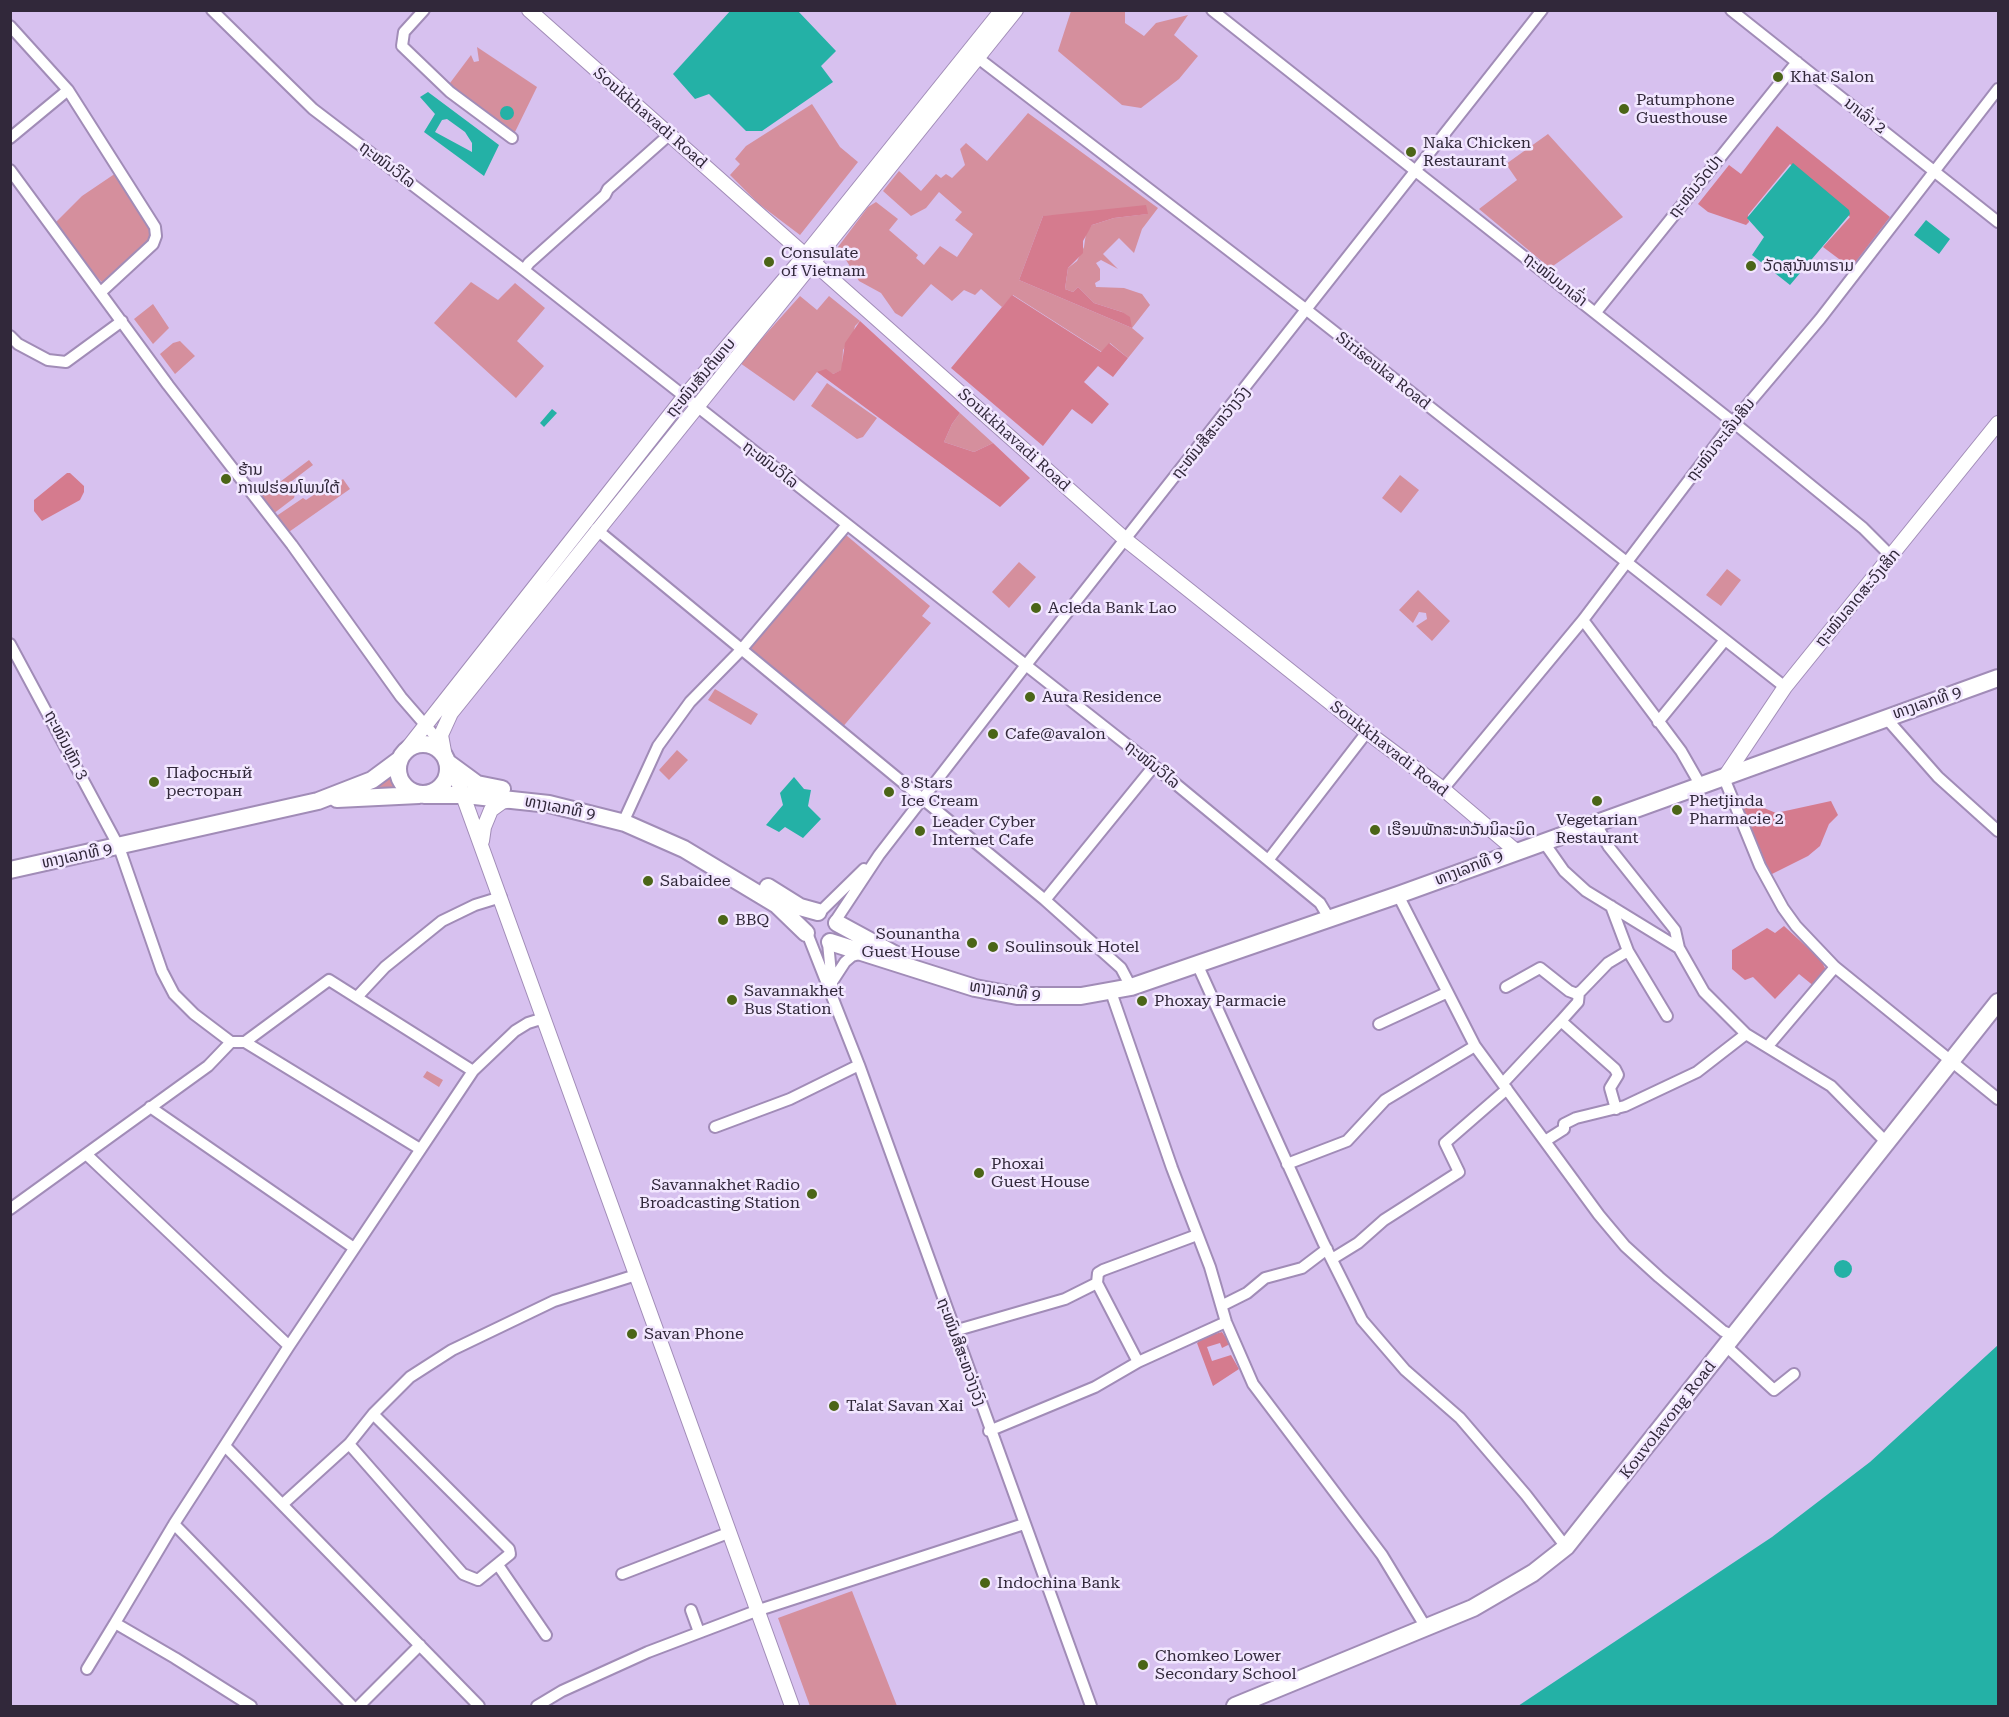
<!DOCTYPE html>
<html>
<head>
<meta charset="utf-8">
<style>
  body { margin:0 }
  #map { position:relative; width:2009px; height:1717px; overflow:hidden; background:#d7c1ef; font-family:"Roboto Serif",serif }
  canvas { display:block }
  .frame { position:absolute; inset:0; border:12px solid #31283a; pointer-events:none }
</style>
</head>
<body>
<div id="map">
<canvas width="2009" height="1717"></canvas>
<div class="frame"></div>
</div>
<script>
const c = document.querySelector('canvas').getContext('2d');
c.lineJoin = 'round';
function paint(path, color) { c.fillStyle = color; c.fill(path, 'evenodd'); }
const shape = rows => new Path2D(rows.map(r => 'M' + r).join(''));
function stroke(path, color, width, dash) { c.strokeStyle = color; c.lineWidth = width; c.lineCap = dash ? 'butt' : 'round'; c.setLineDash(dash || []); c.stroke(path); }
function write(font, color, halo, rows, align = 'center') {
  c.font = font + ' "Roboto Serif","Noto Sans Lao",serif'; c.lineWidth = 5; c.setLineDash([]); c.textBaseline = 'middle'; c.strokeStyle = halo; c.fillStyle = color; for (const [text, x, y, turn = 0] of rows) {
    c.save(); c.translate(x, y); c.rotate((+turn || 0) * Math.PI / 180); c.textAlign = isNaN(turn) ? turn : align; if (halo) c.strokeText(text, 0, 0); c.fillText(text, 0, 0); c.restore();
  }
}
const green = shape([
  [1125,10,1125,23,1144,36,1156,23,1188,15,1174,35,1198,56,1179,79,1141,108,1122,105,1058,51,1071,11],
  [477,47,537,87,513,136,447,87,471,55,474,62,479,61],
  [812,104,840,147,858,162,800,235,759,204,730,175,740,164,735,159,746,146],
  [1028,113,1158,208,1142,229,1134,253,1119,238,1103,254,1118,269,1101,260,1096,263,1100,269,1100,280,1095,283,1096,287,1124,288,1142,294,1150,305,1132,328,1144,338,1128,358,1110,343,1102,352,1013,295,1002,307,981,289,975,295,964,290,952,301,931,284,902,317,895,313,881,293,859,281,838,247,868,207,876,202,898,219,889,230,918,255,916,258,924,265,940,246,957,257,973,234,955,220,962,212,939,192,926,208,911,216,883,191,899,171,921,191,936,174,941,178,946,174,952,178,965,165,960,149,966,143,987,161],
  [1147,214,1114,218,1092,225,1086,233,1084,247,1077,261,1068,268,1065,289,1073,292,1078,287,1094,303,1122,312,1132,328,1019,280,1043,216],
  [1548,134,1623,217,1550,268,1479,209,1517,180,1506,164],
  [116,173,151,228,151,242,103,283,86,267,56,222,82,196],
  [471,282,498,300,515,283,545,308,517,341,544,366,516,398,434,323],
  [800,296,817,310,829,296,860,321,855,326,853,335,843,350,842,370,833,374,817,372,794,401,740,363],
  [153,304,169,328,153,344,134,319],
  [180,341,195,356,175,374,160,354,173,343],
  [827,383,877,418,863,437,857,439,811,406],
  [960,413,993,443,974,452,944,442,952,424],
  [309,460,313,465,288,484,295,494,294,498,273,514,260,497],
  [1400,475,1419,490,1401,513,1382,498],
  [343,479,350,489,286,534,275,517,303,498,306,500,318,492,320,495],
  [846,535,930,606,922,616,931,623,841,729,748,650],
  [1019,562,1036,577,1009,608,992,592],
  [1727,569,1741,580,1721,606,1706,595],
  [1418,590,1450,621,1432,641,1416,626,1427,619,1426,613,1419,612,1413,623,1399,610],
  [715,689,758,714,751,725,708,700],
  [677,750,688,760,669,780,659,770],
  [394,772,401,789,356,793],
  [427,1071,443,1080,439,1087,423,1077],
  [852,1591,897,1706,810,1706,778,1618]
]);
const forest = shape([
  [1777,126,1890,217,1851,268,1823,247,1850,217,1790,164,1748,215,1749,222,1746,225,1708,212,1698,204,1729,165,1741,174],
  [1146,205,1148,214,1114,218,1092,225,1083,241,1083,253,1068,268,1065,289,1073,292,1078,287,1094,303,1122,312,1130,317,1132,328,1019,280,1043,216],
  [1012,295,1101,352,1109,343,1128,358,1113,377,1098,366,1084,382,1109,404,1092,424,1072,409,1043,446,951,368],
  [860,321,960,413,952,424,944,442,974,452,993,443,1030,478,1000,507,817,372,826,369,833,374,841,370,845,343],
  [67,473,70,473,84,486,84,492,80,500,42,521,34,511,34,500],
  [1760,797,1764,808,1776,813,1831,801,1838,815,1829,824,1820,846,1808,856,1772,874,1765,866,1739,805],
  [1784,926,1821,960,1827,972,1815,987,1799,974,1775,999,1753,977,1745,980,1732,969,1732,950,1767,928,1775,933],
  [1222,1332,1230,1344,1222,1348,1220,1343,1207,1347,1212,1361,1231,1355,1239,1369,1213,1386,1197,1343,1207,1336]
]);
const water = shape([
  [731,10,798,11,836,51,821,66,833,82,762,131,746,131,709,94,695,99,673,74],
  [428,92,499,145,484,176,424,132,435,114,420,97],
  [447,119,465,132,472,143,472,152,435,132,442,120],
  '500 113a7 7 0 1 1 14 0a7 7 0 1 1-14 0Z',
  [1793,163,1849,210,1850,214,1790,285,1752,255,1764,237,1747,218],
  [1926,220,1950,239,1939,254,1914,235],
  [552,409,557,413,544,427,540,423],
  [794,777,804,789,811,790,808,806,821,819,803,838,785,827,779,832,766,825,783,805,780,793],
  '1834 1269a9 9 0 1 1 18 0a9 9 0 1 1-18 0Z',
  [1998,1345,1998,1706,1518,1706,1772,1537,1870,1462]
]);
const minor = shape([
  [212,10,313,109,524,270,1154,766,1320,903,1329,918],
  [424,10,404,32,402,46,450,92,512,138],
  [1212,10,1733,422,1863,528,1892,557],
  [1731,10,1998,222],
  [10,26,68,90,155,227,156,236,153,244,101,292],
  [978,58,1308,311,1785,687],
  [10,138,68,90],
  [10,170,168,385,292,545,401,697,441,743],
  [524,270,529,263,605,195,608,189,670,134],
  [1596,312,1797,62],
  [10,336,18,344,48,360,66,362,122,321],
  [596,529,1045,900,1121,968,1131,987],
  [1583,620,1681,751,1701,786],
  [10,644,119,847,162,971,174,994,194,1014,231,1042],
  [1886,718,1938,777,1998,831],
  [1658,722,1725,640],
  [1724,778,1760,866,1783,908,1796,926,1835,967,1998,1099],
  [1443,789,1583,620,1733,422,1820,319,1998,89],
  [626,816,658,746,690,702,741,650,846,526],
  [1596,824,1609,847,1675,930,1679,948,1704,992,1746,1034,1831,1086,1887,1143],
  [1543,841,1564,871,1586,891,1679,948],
  [1269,859,1367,732],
  [1398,895,1475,1046,1599,1215,1625,1246,1659,1277,1723,1331,1734,1336],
  [1045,900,1154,766],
  [820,912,864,869],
  [836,920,879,855,1026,665,1542,10],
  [809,938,859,1065,1091,1706],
  [828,943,833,994],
  [1628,951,1667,1016],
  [1198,966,1323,1242,1362,1320,1405,1370,1460,1418,1526,1495,1566,1547],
  [832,982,845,962,852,956,863,953],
  [1506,987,1540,968,1569,991,1577,994,1581,991,1608,963,1628,951,1611,906],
  [1111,992,1172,1168,1210,1267,1226,1322,1253,1384,1382,1555,1425,1626],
  [357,997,385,967,442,921,475,905,501,897],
  [1561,1021,1615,1069,1618,1075,1610,1088,1616,1109],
  [1379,1024,1446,993],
  [245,1042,420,1149],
  [1768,1046,1835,967],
  [1503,1083,1561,1021,1578,1002,1579,992],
  [150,1107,354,1248],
  [715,1127,790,1099,859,1065],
  [1545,1141,1564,1129,1564,1124,1576,1118,1625,1106,1697,1072,1746,1034],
  [86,1154,289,1346],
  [1287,1164,1347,1141,1385,1100,1475,1046],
  [10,1209,208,1066,231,1042,245,1042,329,980,473,1071],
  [1332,1259,1358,1243,1384,1220,1459,1172,1445,1143,1507,1089],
  [1097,1283,1138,1362],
  [1223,1305,1247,1293,1265,1278,1302,1268,1327,1249],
  [954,1331,1065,1299,1097,1283,1098,1273,1103,1270,1197,1235],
  [1726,1346,1774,1390,1794,1374],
  [989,1431,1095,1387,1138,1362,1226,1322],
  [349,1444,463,1574,478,1580,510,1554,509,1549,373,1414],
  [225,1446,479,1706],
  [284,1503,349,1444,373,1414,410,1377,452,1350,554,1301,636,1275],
  [174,1524,352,1706],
  [498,1565,546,1635],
  [622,1574,728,1533],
  [691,1610,699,1632],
  [87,1669,115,1623],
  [251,1706,175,1658,115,1623,174,1524,289,1346,473,1071,515,1031,528,1023,544,1018],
  [359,1706,420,1645],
  [537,1706,562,1691,648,1652,756,1611,1024,1524]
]);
const tertiary = shape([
  [529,10,1126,540,1367,732,1443,789,1516,851],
  [406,750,684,397,806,254,1002,10],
  [445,757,441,735,451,713,1016,10],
  [453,768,792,1706],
  [1724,778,1785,687,1998,423],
  [482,841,484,827,491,810,502,802,511,800]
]);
const primary = shape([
  '398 769a25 25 0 1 1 50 0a25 25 0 1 1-50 0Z',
  [447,762,477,784,502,789],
  [424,795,465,795,549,804,625,823,684,849,777,905,806,933],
  [337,799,419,795],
  [10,870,318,801,372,780,399,760],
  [768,887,800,907,818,912],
  [837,923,896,955],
  [830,942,975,988,1017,996,1081,996,1131,987,1398,895,1998,678],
  [1235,1706,1473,1608,1533,1573,1566,1547,1998,1002]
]);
const markers = [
  [1778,77,6,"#4b6517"],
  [1624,109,6,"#4b6517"],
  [1411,152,6,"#4b6517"],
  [769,262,6,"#4b6517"],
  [1751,266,6,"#4b6517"],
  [226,479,6,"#4b6517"],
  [1036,608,6,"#4b6517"],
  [1030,697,6,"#4b6517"],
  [993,734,6,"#4b6517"],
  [154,782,6,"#4b6517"],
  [889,792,6,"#4b6517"],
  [1597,801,6,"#4b6517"],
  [1677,810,6,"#4b6517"],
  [1375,830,6,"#4b6517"],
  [920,831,6,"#4b6517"],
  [648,881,6,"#4b6517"],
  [723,920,6,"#4b6517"],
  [972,943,6,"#4b6517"],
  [993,947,6,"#4b6517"],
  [732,1000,6,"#4b6517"],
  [1142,1001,6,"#4b6517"],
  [979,1173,6,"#4b6517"],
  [812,1194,6,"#4b6517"],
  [632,1334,6,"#4b6517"],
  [834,1406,6,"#4b6517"],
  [985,1583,6,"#4b6517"],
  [1143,1665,6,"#4b6517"]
];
const poiNames = [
  ["Khat Salon",1790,77],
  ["Patumphone",1636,100],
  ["Guesthouse",1636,118],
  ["Naka Chicken",1423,143],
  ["Restaurant",1423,161],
  ["Consulate",781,253],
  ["of Vietnam",781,271],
  ["ວັດສຸນັນທາຣາມ",1763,266],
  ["ຮ້ານ",238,470],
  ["ກາເຟຮ່ອມໂພນໃຕ້",238,488],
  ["Acleda Bank Lao",1048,608],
  ["Aura Residence",1042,697],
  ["Cafe@avalon",1005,734],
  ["Пафосный",166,773],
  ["ресторан",166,791],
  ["8 Stars",901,783],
  ["Ice Cream",901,801],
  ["Phetjinda",1689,801],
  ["Pharmacie 2",1689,819],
  ["Vegetarian",1597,820,"center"],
  ["Restaurant",1597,838,"center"],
  ["Leader Cyber",932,822],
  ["Internet Cafe",932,840],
  ["ເຮືອນພັກສະຫວັນນິລະມິດ",1387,830],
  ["Sabaidee",660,881],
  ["BBQ",735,920],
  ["Sounantha",960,934,"right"],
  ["Guest House",960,952,"right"],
  ["Soulinsouk Hotel",1005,947],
  ["Savannakhet",744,991],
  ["Bus Station",744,1009],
  ["Phoxay Parmacie",1154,1001],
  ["Phoxai",991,1164],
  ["Guest House",991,1182],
  ["Savannakhet Radio",800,1185,"right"],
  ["Broadcasting Station",800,1203,"right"],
  ["Savan Phone",644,1334],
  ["Talat Savan Xai",846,1406],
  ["Indochina Bank",997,1583],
  ["Chomkeo Lower",1155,1656],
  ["Secondary School",1155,1674]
];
const streetNames = [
  ["ນາເລົ່າ 2",1865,116,37],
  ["Soukkhavadi Road",650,118,41],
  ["ຖະໜົນວິໄລ",387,165,37],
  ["ຖະໜົນວັດປ່າ",1696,187,-51],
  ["ຖະໜົນນາເລົ່າ",1555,280,38],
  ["Siriseuka Road",1383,371,38],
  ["ຖະໜົນສັນຕິພາບ",701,378,-50],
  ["ຖະໜົນສີສະຫວ່າງວົງ",1211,433,-51],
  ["Soukkhavadi Road",1014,440,42],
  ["ຖະໜົນຈະເລີນສິນ",1721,440,-52],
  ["ຖະໜົນວິໄລ",770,465,38],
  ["ຖະໜົນລາດສະວົງເສິກ",1858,598,-50],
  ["ທາງເລກທີ 9",1927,703,-19],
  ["ຖະໜົນຫຼັກ 3",66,745,62],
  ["Soukkhavadi Road",1389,749,38],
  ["ຖະໜົນວິໄລ",1152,765,39],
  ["ທາງເລກທີ 9",560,808,11],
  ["ທາງເລກທີ 9",77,856,-12],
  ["ທາງເລກທີ 9",1469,868,-21],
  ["ທາງເລກທີ 9",1005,991,8],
  ["ຖະໜົນສີສະຫວ່າງວົງ",961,1352,70],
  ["Kouvolavong Road",1668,1420,-52]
];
paint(green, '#d58f9d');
paint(forest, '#d57b8e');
paint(water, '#24b1a6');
stroke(minor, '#a18cb7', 14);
stroke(tertiary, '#a18cb7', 16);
stroke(primary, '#a18cb7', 20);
stroke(minor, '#fff', 10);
stroke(tertiary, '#fff', 14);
stroke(primary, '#fff', 16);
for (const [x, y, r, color] of markers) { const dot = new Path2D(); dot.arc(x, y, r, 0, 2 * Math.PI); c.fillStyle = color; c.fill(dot); stroke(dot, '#f2e7ff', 2); }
write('16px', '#31283a', '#f2e7ff', poiNames, 'left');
write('16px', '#31283a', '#f2e7ff', streetNames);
</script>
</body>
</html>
